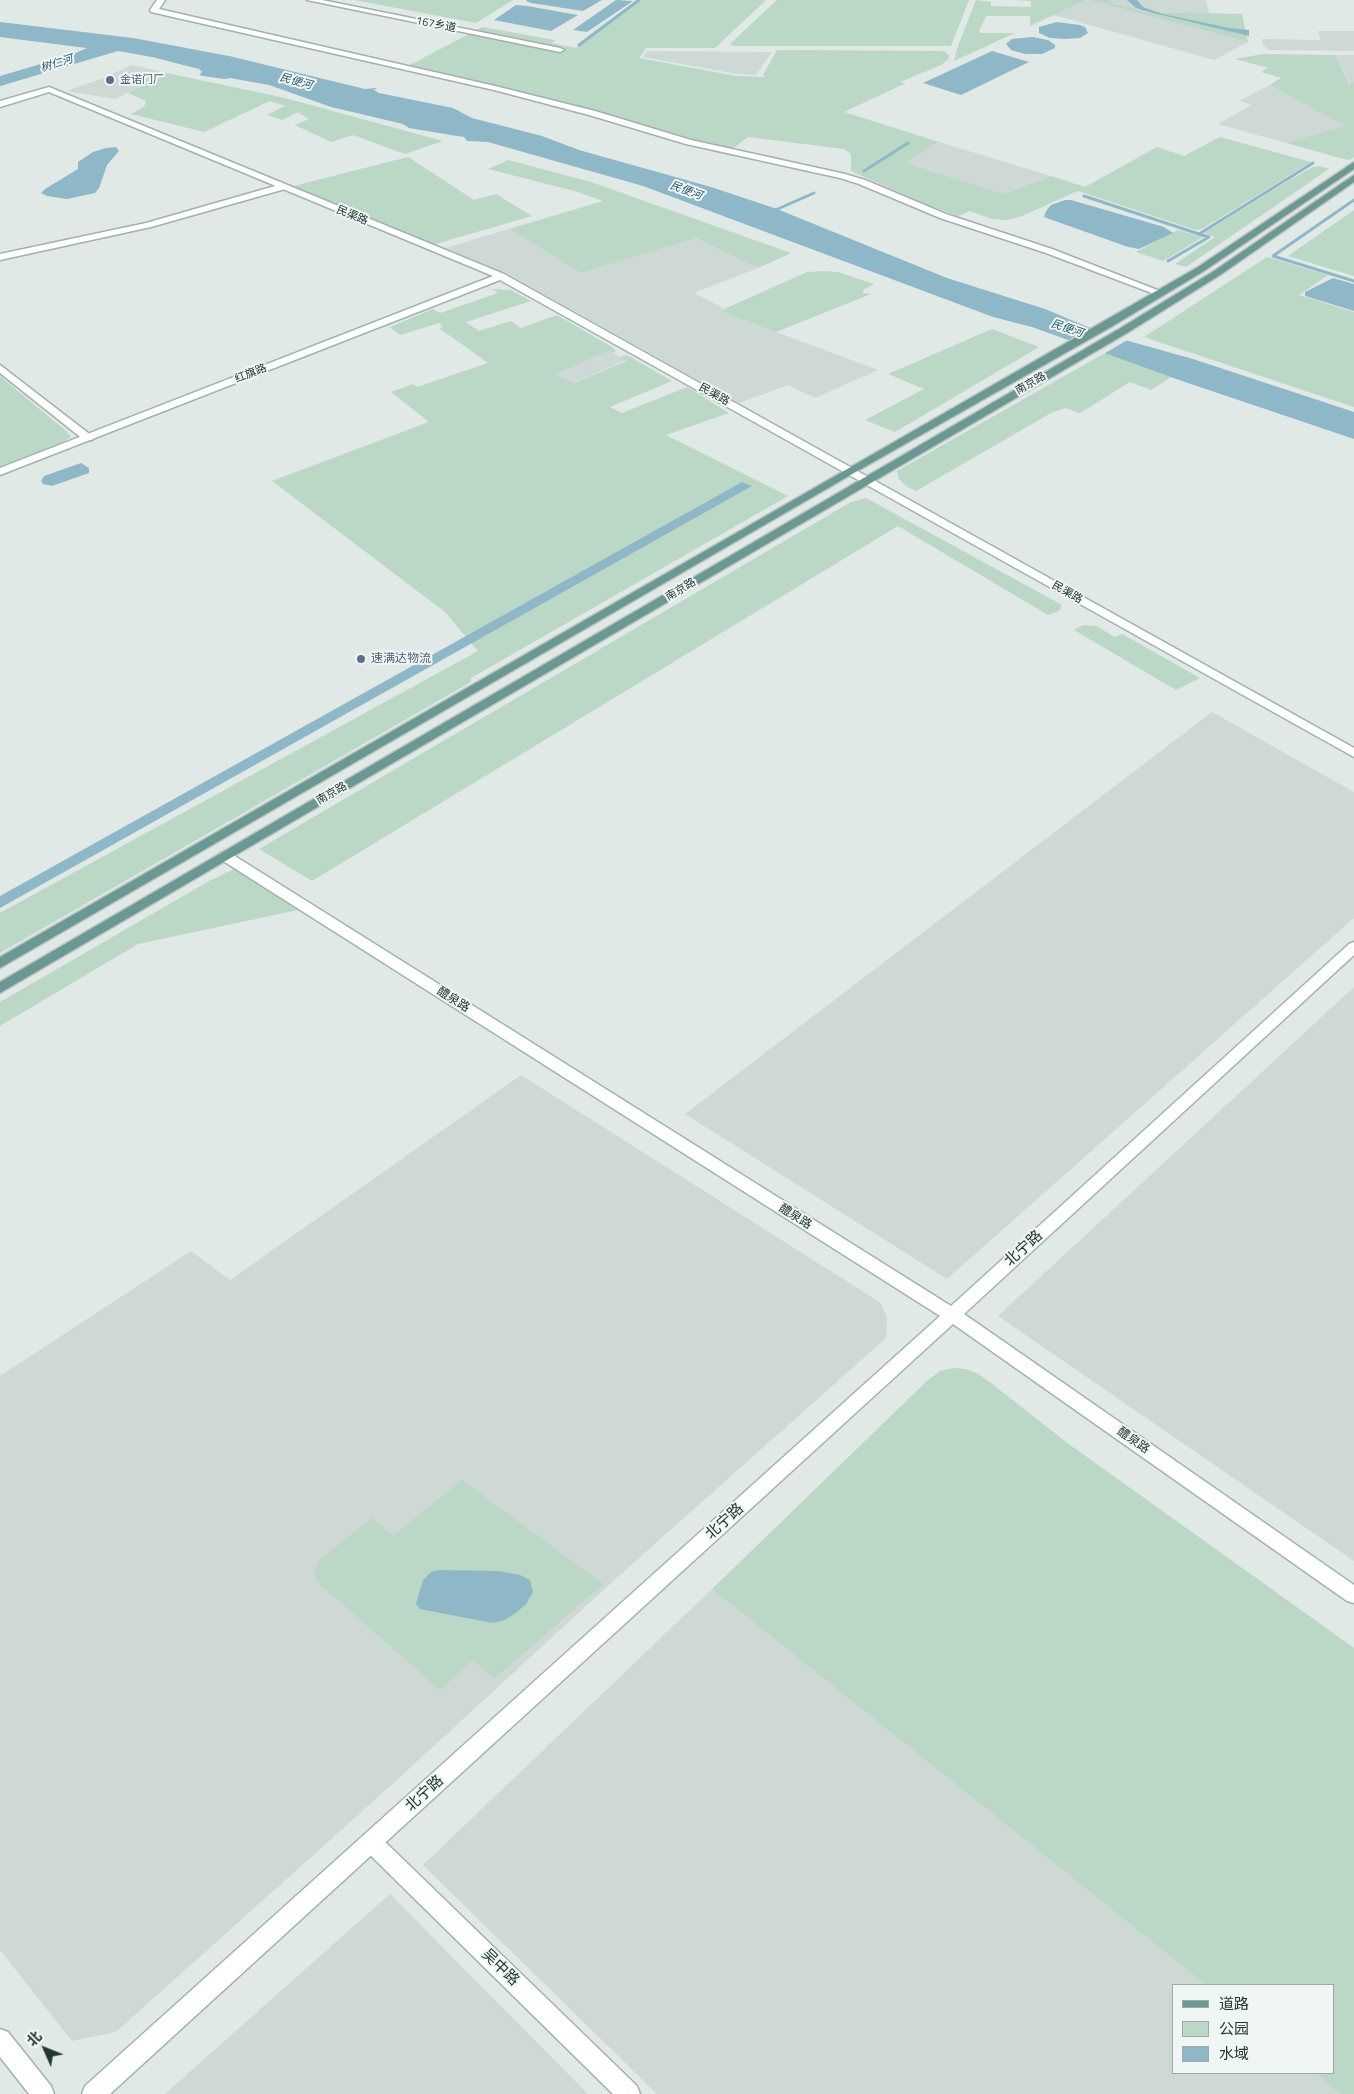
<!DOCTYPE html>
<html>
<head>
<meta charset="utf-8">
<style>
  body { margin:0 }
  #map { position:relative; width:1354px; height:2094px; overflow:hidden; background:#e0e9e6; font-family:"Titillium Web","Noto Sans SC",sans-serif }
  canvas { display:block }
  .legend { position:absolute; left:1172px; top:1984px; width:162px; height:90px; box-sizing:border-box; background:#eff6f3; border:1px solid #9daaa7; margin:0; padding:6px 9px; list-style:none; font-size:15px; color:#233734 }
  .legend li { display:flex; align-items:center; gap:10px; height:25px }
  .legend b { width:25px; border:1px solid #9daaa7 }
  .north { position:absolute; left:20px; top:2024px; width:50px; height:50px; -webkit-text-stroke:4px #eff6f3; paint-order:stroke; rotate:314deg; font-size:14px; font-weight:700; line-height:20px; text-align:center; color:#233734 }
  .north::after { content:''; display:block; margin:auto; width:18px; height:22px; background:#233734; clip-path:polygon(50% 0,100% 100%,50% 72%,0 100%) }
</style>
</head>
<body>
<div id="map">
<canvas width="1354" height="2094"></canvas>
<ul class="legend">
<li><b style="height:6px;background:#699992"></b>道路</li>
<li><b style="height:14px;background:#bbd7c6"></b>公园</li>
<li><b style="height:14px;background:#8eb8c7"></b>水域</li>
</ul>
<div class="north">北</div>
</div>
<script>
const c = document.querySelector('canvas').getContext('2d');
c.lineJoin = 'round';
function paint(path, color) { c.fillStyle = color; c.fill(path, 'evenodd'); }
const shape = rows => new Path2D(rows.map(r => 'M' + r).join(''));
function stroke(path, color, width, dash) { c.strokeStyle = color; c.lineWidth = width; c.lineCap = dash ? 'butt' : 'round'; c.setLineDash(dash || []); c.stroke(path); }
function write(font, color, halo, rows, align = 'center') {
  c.font = font + ' "Titillium Web","Noto Sans SC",sans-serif'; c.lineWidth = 4; c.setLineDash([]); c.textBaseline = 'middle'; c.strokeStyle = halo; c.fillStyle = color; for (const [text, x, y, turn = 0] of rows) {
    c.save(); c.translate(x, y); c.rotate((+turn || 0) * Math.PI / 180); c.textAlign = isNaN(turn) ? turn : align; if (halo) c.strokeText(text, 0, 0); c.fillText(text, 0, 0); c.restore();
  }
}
const built = shape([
  [1086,0,1088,0,1248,42,1214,60,1054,15],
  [1111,0,1206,0,1209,14,1141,11,1122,5,1112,4],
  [1318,31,1354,31,1354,51,1269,50,1263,45,1262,39,1321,40],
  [647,51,772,52,756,75,738,74,643,57],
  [1335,55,1354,55,1354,83,1350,83],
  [132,65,167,73,115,99,66,91,104,78],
  [1270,85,1346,126,1286,143,1218,124,1252,105,1239,101],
  [939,142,1051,176,1004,194,904,163],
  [509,229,581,273,696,238,758,268,694,293,723,308,720,311,878,370,815,398,788,385,739,403,506,273,445,248],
  [608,351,627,360,573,383,554,373],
  [1212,712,1354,792,1354,918,947,1279,685,1114],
  [1354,987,1354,1561,998,1316],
  [521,1075,881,1303,887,1318,886,1338,610,1584,387,1789,116,2032,72,2041,0,1950,0,1376,191,1251,230,1280],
  [712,1589,1206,1985,1173,1985,1173,2073,1315,2073,1341,2094,657,2094,423,1865],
  [390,1894,588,2094,165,2094]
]);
const green = shape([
  [354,0,513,0,476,23],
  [639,0,766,0,715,48,646,48,639,58,736,76,766,77,763,75,777,50,944,51,949,55,949,59,941,65,900,82,906,83,844,112,939,142,905,163,1004,194,1051,176,1085,187,1157,147,1184,156,1220,137,1311,162,1202,229,1196,230,1078,191,1022,216,1008,220,992,219,970,211,958,216,923,203,851,171,851,154,844,149,748,137,732,149,695,140,581,107,408,66,482,27,555,40,552,43,576,48],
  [777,0,969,0,951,46,733,46,730,44],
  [976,0,991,2,991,6,1031,7,1031,1,1015,0,1086,0,1030,26,1030,16,986,16,979,31,981,33,1015,33,954,61,958,46],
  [1088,0,1111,0,1112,4,1122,5,1145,12,1242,14,1248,42],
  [1263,54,1335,55,1349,83,1354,83,1354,157,1350,160,1344,159,1286,143,1345,126,1270,85,1281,78,1261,72,1268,68,1235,59],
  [167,73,285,98,443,141,405,154,353,135,331,142,295,125,309,119,298,112,282,120,267,115,285,106,270,101,204,132,131,114,144,107,146,101,128,93],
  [408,157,474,200,496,194,532,216,432,245,290,187],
  [508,160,591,182,791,253,758,268,696,238,581,273,509,229,603,201,578,192,488,169],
  [1319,166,1329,169,1186,267,1175,264,1215,237,1204,233,1293,178,1313,167],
  [1354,210,1354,276,1288,256],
  [1178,230,1203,237,1163,261,1136,252],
  [1267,257,1328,275,1299,295,1354,312,1354,407,1144,337],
  [823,271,838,272,874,284,863,290,863,293,871,294,776,332,720,311,807,272],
  [492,289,511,290,531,301,466,322,479,331,511,321,521,328,557,315,612,347,616,351,613,353,608,351,555,374,574,383,627,361,620,357,627,355,672,381,610,407,622,413,687,387,729,413,666,435,788,496,471,678,471,682,0,953,0,913,478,651,445,612,272,481,429,422,391,392,413,384,417,387,488,363,439,328,443,327,439,323,400,335,390,327,433,309,440,313,498,293],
  [992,329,1039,347,895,432,865,420,924,389,888,374],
  [1105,353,1171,377,1151,390,1130,382,1080,413,1065,408,1051,413,916,491,907,487,899,479,897,471],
  [0,376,66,431,71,437,61,443,0,467],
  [866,498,1062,605,1059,611,1048,615,898,526,312,881,259,849,851,502],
  [1083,625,1096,626,1115,637,1122,634,1200,678,1176,690,1074,630],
  [234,869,242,873,298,910,138,944,0,1026,0,1002,211,880],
  [953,1368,966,1369,978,1374,991,1383,1066,1442,1354,1648,1354,2094,1341,2094,1315,2073,1333,2073,1333,1985,1206,1985,712,1589,928,1380,940,1371],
  [462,1480,603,1584,494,1679,473,1660,440,1690,320,1584,316,1579,314,1573,319,1560,372,1518,393,1536]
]);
const water = shape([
  [527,0,602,0,583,11,531,3,526,1],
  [616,0,633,1,587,32,573,30],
  [1127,0,1137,0,1143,7,1163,14,1229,28,1249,30,1249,36,1145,11,1136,8],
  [516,5,527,6,578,15,551,31,494,20],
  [0,22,133,38,229,56,365,89,377,88,374,90,379,93,453,108,472,118,542,136,579,150,711,187,777,209,947,278,1045,309,1107,335,1193,359,1354,412,1354,439,1182,381,1032,327,993,317,643,186,488,142,467,141,464,137,457,136,409,128,403,124,331,107,269,85,230,78,225,79,203,76,199,75,202,72,199,69,152,57,118,51,0,86,0,80,102,50,0,37],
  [1057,22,1080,25,1085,27,1088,33,1080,38,1066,39,1050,38,1039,33,1039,27],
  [1033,37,1048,40,1055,45,1055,48,1042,54,1025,54,1011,50,1006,44,1012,39],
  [992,51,1029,62,961,95,923,83],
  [116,147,119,151,107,165,99,188,95,193,67,199,47,196,41,193,45,189,78,169,78,162,93,152,106,148],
  [1065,200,1071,200,1164,227,1173,233,1139,249,1128,247,1044,217,1046,211,1051,205],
  [1333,278,1354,284,1354,311,1305,296,1305,292],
  [81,463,89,468,89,473,52,486,43,484,41,481,44,476],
  [742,482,752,486,0,908,0,896],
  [440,1570,499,1571,520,1575,530,1580,533,1592,526,1604,517,1612,505,1620,493,1623,420,1609,416,1604,423,1580,431,1572]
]);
const pier = shape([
  [1093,326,1108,332,1129,339,1102,355,1065,342]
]);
const stream = shape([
  [579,45,639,0],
  [864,171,908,143],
  [1084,196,1199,234],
  [1354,200,1273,256,1354,281],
  [771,212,814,193],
  [1168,261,1209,237,1199,234,1313,163]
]);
const river = shape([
  [113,37,119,39,121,42,119,45,83,61,0,86,0,76,71,55,113,37]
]);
const street = shape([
  [157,0,165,0,159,9,495,86,595,111,691,140,845,174,865,180,946,214,1052,249,1165,293,1163,295,1157,295,1046,253,940,218,859,184,840,178,686,144,589,115,494,90,151,12,150,10,157,0],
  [307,0,322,0,560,48,564,50,560,52,307,0],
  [282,184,285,185,285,189,151,227,0,260,0,254,146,223,282,184],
  [0,365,92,436,93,438,92,440,84,440,0,373,0,365],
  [371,1833,378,1835,637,2086,640,2094,613,2094,364,1849,361,1842,364,1835,371,1833]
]);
const secondary = shape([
  [49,87,504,274,1354,748,1354,757,500,280,0,475,0,468,493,276,49,92,0,107,0,101,49,87],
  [225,852,230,853,951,1306,1349,944,1354,942,1354,955,964,1314,1354,1585,1354,1603,1347,1601,953,1324,110,2094,82,2094,85,2086,940,1316,220,859,218,856,220,853,225,852],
  [0,2029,8,2032,51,2086,54,2094,29,2094,0,2057,0,2029]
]);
const primary = shape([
  [1354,162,1354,169,1204,271,1111,327,854,473,0,968,0,957,1198,267,1354,162],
  [1354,175,1354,182,1220,275,1127,333,0,993,0,982,1119,329,1214,271,1354,175]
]);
const markers = [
  [110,80,5,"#5c6f8a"],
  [361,659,5,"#5c6f8a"]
];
const farStreetnames = [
  ["167乡道",436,25,11],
  ["民渠路",352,216,22],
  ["红旗路",251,374,-21],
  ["南京路",1031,384,-30],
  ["民渠路",714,395,29],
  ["南京路",681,590,-31],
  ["民渠路",1067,593,29],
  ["南京路",332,794,-30]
];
const farWaternames = [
  ["树仁河",57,64,-17],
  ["民便河",296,82,15],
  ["民便河",686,191,20],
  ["民便河",1067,329,19]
];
const farServicenames = [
  ["金诺门厂",120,80]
];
const serviceNames = [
  ["速满达物流",371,659]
];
const streetNames = [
  ["醴泉路",453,1000,32],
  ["醴泉路",795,1217,32],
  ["醴泉路",1133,1441,35]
];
const nearStreetnames = [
  ["北宁路",1024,1249,-42],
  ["北宁路",725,1522,-42],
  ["北宁路",425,1794,-42],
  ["吴中路",500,1968,44]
];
paint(built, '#ced8d5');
paint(green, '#bbd7c6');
paint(water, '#8eb8c7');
paint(pier, '#e0e9e6');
stroke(stream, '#8eb8c7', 3);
paint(river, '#8eb8c7');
stroke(street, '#a4b0ad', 3);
stroke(secondary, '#a0b3ae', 3);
stroke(primary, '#bdc3c2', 3);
paint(street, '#fff');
paint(secondary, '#fff');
paint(primary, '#699992');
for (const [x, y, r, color] of markers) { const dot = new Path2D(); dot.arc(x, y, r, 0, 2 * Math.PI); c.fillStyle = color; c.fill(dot); stroke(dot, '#eff6f3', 2); }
write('11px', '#233734', '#eff6f3', farStreetnames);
write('italic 11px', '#25566a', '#eff6f3', farWaternames);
write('11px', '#4e5e75', '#eff6f3', farServicenames, 'left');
write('12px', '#4e5e75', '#eff6f3', serviceNames, 'left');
write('12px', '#233734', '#eff6f3', streetNames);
write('15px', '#233734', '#eff6f3', nearStreetnames);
</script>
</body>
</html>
